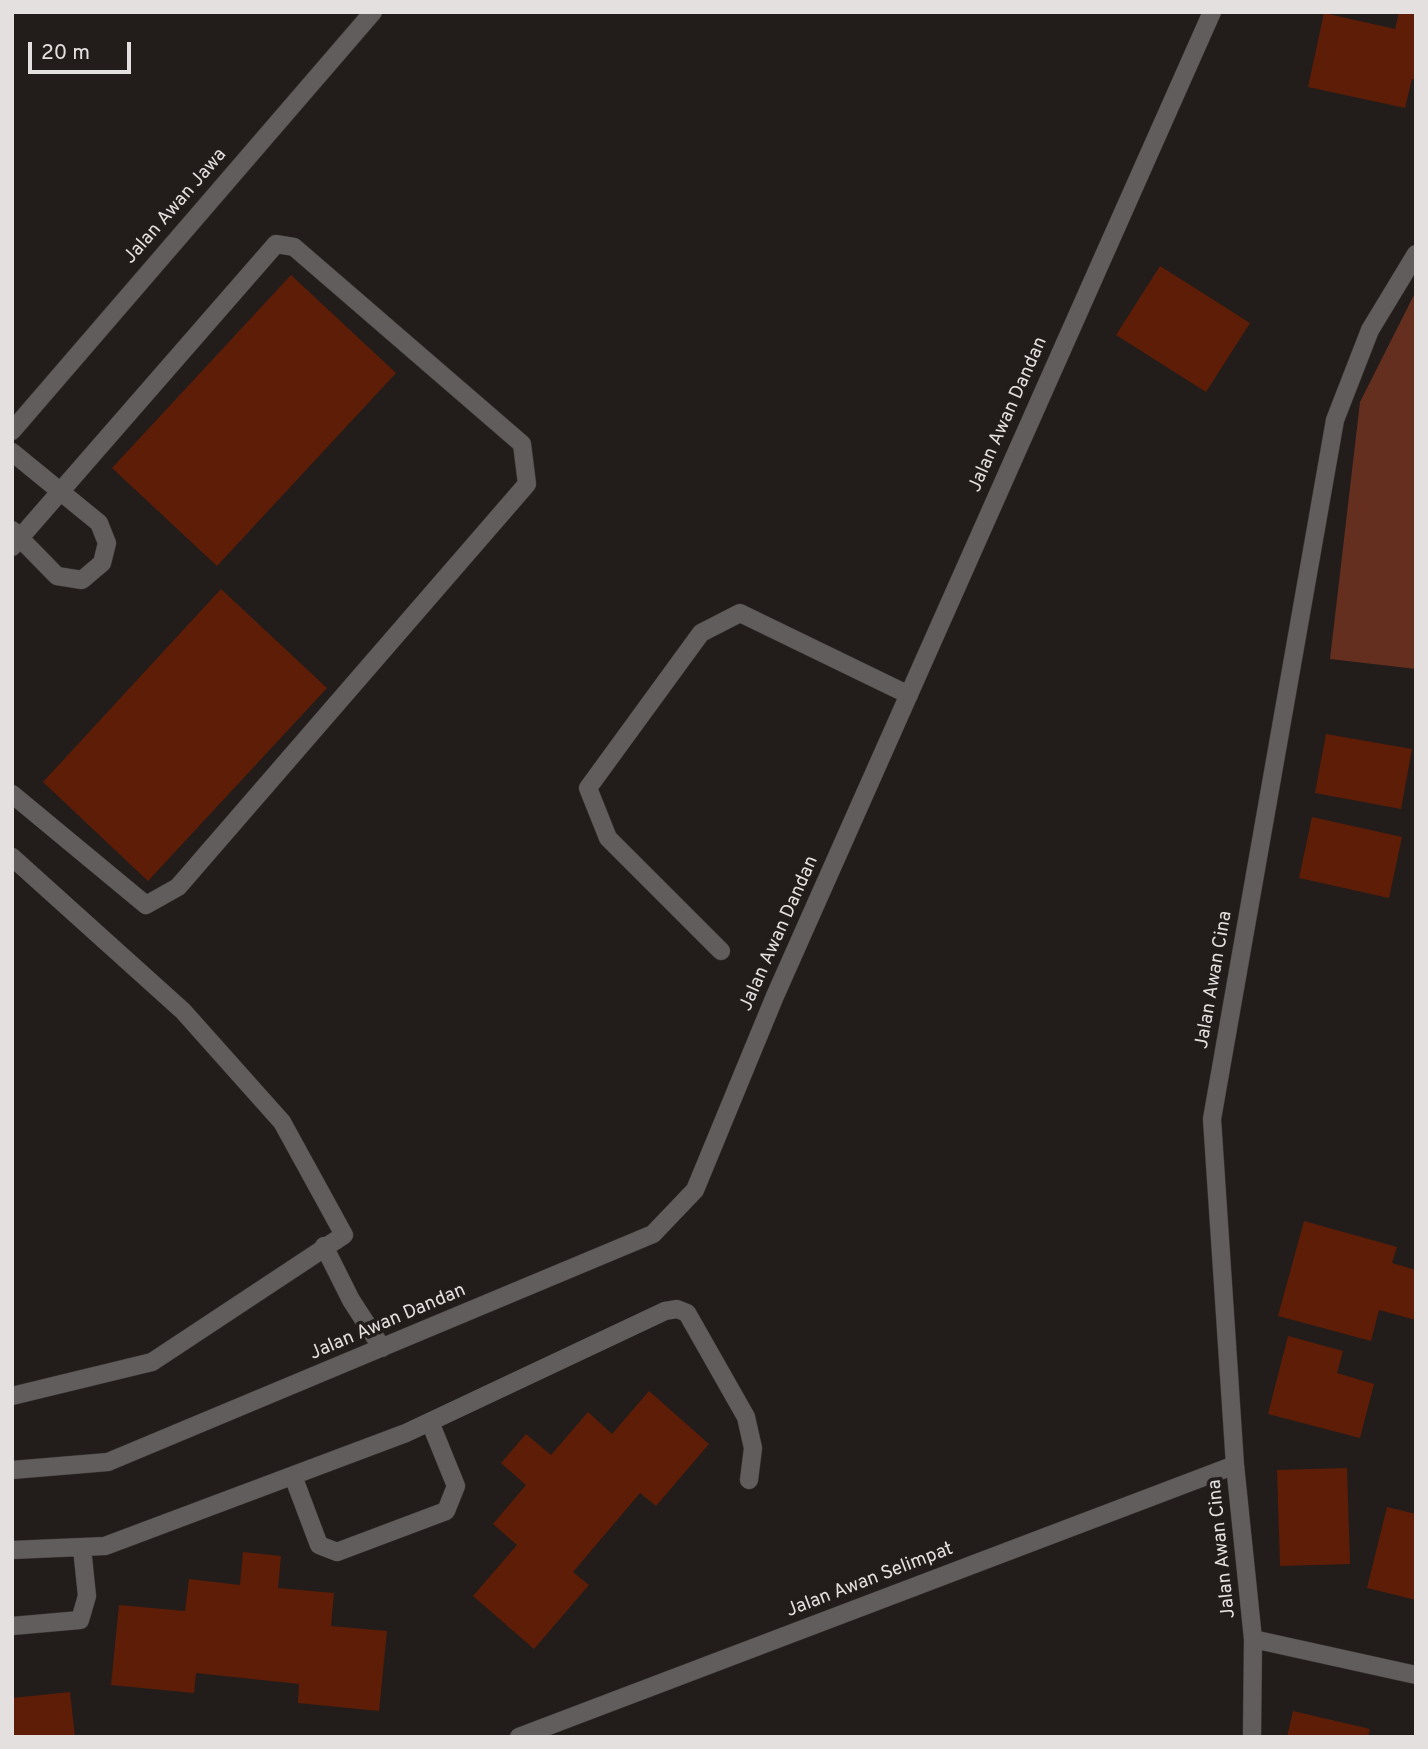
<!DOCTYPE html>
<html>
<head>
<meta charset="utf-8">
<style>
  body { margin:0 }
  #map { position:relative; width:1428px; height:1749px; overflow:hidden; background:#221d1b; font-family:Overpass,sans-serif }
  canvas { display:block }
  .frame { position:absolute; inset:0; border:14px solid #e4e0df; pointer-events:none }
  .scale { position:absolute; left:28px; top:42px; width:103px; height:32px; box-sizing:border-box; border:4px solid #e4e0df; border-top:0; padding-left:9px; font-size:21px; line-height:24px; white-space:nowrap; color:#e4e0df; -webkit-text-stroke:5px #221d1b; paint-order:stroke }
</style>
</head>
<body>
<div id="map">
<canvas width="1428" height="1749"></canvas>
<div class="frame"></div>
<div class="scale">20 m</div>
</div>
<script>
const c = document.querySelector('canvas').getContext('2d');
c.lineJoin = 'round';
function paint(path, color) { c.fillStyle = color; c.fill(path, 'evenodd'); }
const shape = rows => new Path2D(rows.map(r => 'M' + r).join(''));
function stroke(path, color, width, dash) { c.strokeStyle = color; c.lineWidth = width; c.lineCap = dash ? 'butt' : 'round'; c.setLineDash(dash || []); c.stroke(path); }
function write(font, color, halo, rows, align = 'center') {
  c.font = font + ' Overpass,sans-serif'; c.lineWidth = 7; c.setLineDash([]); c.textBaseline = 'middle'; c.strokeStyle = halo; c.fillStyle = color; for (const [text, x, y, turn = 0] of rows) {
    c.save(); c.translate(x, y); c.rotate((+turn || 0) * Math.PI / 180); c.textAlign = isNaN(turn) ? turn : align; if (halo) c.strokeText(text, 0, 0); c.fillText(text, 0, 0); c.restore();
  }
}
const green = shape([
  [1416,291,1416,669,1330,659,1360,402]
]);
const building = shape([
  [1399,12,1416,12,1416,80,1412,79,1405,108,1308,87,1324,13,1395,29],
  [1160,266,1250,323,1206,392,1116,335],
  [291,275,396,373,217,566,112,468],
  [221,589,327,688,148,881,43,782],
  [1326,734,1412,749,1401,809,1315,793],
  [1312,817,1402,837,1389,898,1299,878],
  [1304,1221,1397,1247,1392,1263,1416,1270,1416,1320,1379,1310,1371,1341,1278,1316],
  [1288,1336,1343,1351,1337,1373,1374,1384,1360,1438,1268,1414],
  [649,1391,709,1444,656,1506,640,1493,573,1572,589,1585,534,1649,473,1596,517,1545,493,1524,526,1485,501,1463,526,1434,551,1455,588,1412,612,1434],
  [1347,1468,1350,1564,1280,1566,1277,1470],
  [1387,1507,1416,1514,1416,1600,1367,1588],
  [243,1552,281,1556,278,1588,334,1593,331,1626,387,1631,379,1711,298,1703,299,1684,196,1673,194,1693,111,1685,119,1605,185,1611,189,1579,240,1585],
  [70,1692,75,1737,12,1737,12,1698],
  [1293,1711,1370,1729,1368,1737,1287,1737]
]);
const minor = shape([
  [12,431,373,12],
  [12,452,99,523,107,543,102,563,82,580,57,576,12,530],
  [12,547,276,244,294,247,522,444,527,484,178,887,146,905,12,794],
  [12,857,183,1011,282,1122,344,1235,152,1362,12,1396],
  [721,951,608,838,588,788,701,633,740,613,909,695],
  [324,1246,351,1300,382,1348],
  [12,1470,108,1462,653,1234,695,1190,775,996,1212,12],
  [293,1476,319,1545,337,1552,446,1511,456,1486,430,1422],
  [12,1550,105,1546,406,1433,665,1311,677,1309,687,1313,746,1417,753,1448,749,1480],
  [12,1626,80,1620,87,1596,82,1548],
  [1253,1639,1416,1675],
  [519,1737,1235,1465],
  [1252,1737,1253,1639,1235,1465,1212,1119,1335,420,1370,330,1416,254]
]);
const streetNames = [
  ["Jalan Awan Jawa",176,207,-49],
  ["Jalan Awan Dandan",1009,415,-66],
  ["Jalan Awan Dandan",780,934,-66],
  ["Jalan Awan Cina",1215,980,-80],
  ["Jalan Awan Dandan",388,1323,-23],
  ["Jalan Awan Cina",1223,1549,-96],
  ["Jalan Awan Selimpat",870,1581,-21]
];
paint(green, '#642f1f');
paint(building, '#5e1d07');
stroke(minor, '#3d3836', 19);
stroke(minor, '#605d5c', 18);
write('19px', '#e4e0df', '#221d1b', streetNames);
</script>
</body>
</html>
